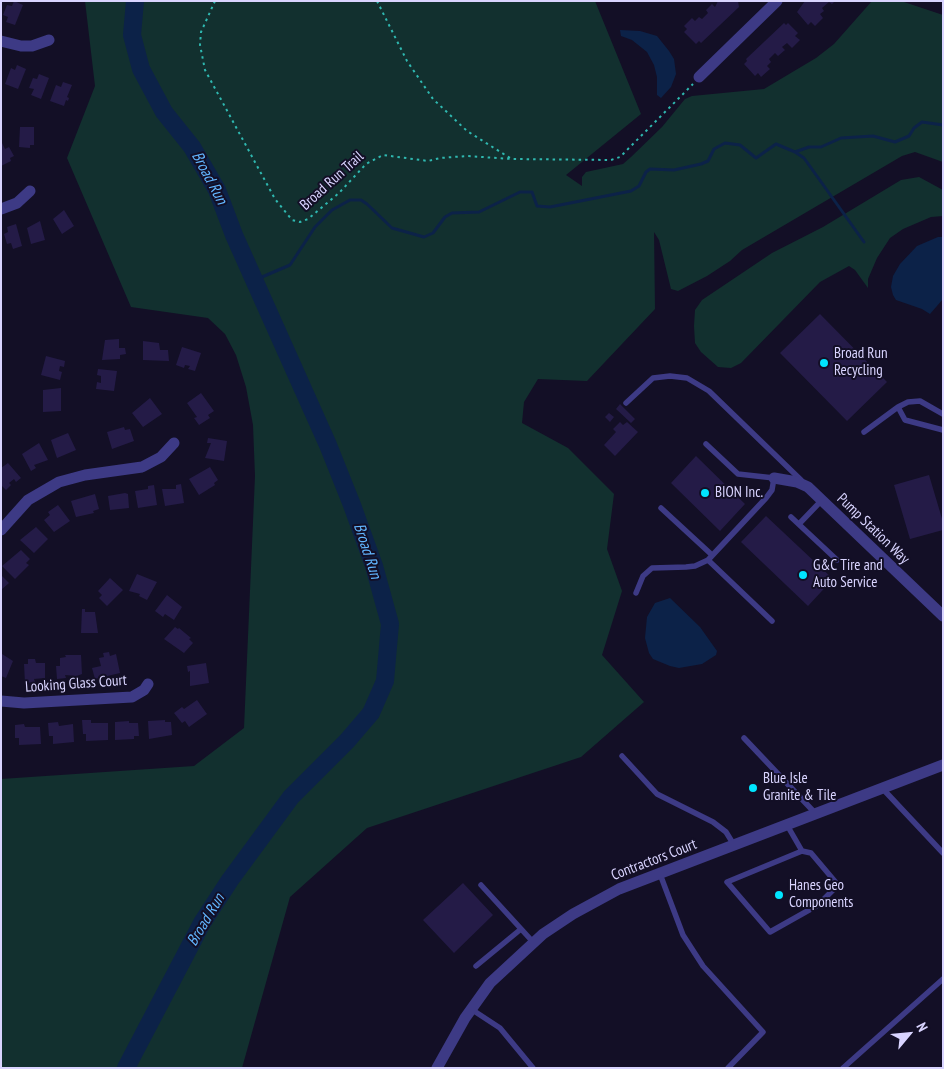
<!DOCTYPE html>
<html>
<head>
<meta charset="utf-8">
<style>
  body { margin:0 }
  #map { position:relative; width:944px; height:1069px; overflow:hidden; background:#130f26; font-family:"PT Sans Narrow",sans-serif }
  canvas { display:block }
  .frame { position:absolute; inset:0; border:2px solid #d9d4ff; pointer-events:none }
  .north { position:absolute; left:884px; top:1009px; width:50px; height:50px; -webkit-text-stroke:4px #130f26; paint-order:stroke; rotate:62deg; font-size:14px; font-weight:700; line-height:20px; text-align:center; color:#d9d4ff }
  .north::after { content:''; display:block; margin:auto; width:18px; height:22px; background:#d9d4ff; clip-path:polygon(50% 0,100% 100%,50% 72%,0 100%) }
</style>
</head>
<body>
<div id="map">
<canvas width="944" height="1069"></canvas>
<div class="frame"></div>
<div class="north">N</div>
</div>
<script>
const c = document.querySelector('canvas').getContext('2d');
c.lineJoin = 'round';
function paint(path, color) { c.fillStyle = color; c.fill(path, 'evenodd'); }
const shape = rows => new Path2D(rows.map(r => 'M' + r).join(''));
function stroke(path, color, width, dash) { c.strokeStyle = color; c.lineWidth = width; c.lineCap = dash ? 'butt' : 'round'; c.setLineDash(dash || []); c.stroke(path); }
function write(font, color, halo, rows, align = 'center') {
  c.font = font + ' "PT Sans Narrow",sans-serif'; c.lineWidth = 4; c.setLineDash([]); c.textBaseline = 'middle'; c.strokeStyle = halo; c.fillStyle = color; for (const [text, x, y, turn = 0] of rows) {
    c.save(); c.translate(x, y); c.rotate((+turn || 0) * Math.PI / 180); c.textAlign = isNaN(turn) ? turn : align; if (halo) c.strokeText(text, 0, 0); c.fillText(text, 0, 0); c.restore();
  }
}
const green = shape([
  [85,1,595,1,641,114,566,175,582,186,582,177,586,172,623,164,631,157,662,127,685,99,692,96,764,89,816,58,834,44,872,1,901,1,943,15,943,162,915,152,902,156,742,250,730,261,707,276,678,291,671,289,659,240,654,232,655,309,587,381,538,379,524,402,522,423,568,448,614,494,607,549,622,591,602,655,644,702,581,757,367,828,290,897,242,1068,1,1068,1,779,194,766,244,728,255,476,253,425,246,387,236,355,225,334,208,318,131,307,67,158,95,86],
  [919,177,943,190,943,216,931,217,903,229,890,238,877,258,868,279,868,288,855,270,849,266,820,282,741,363,731,368,718,367,701,352,695,343,694,326,695,310,702,300,772,253,823,227,901,180]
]);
const water = shape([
  [620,30,640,31,657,36,669,51,674,59,676,74,671,87,661,98,657,95,657,77,654,65,647,52,632,40,621,36],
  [938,237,943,237,943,299,930,314,922,309,896,300,893,295,891,287,893,276,900,264,917,246],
  [670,598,700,627,717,651,716,655,702,664,679,668,670,666,653,659,649,653,645,638,647,617,655,603]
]);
const stream = shape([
  [795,152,804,158,864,242],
  [255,280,290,265,315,227,332,210,350,200,361,200,367,204,392,228,424,237,433,233,445,217,452,213,479,212,520,192,532,192,537,206,550,207,631,191,639,186,646,172,650,169,674,170,701,164,708,161,714,149,725,143,740,145,756,158,776,144,795,152,809,147,821,147,841,138,873,136,895,142,909,136,914,128,922,122,943,125]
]);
const river = shape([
  [126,1068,202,923,230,880,291,797,347,741,371,713,385,681,390,624,374,566,352,505,328,445,234,235,217,190,192,147,164,112,141,69,132,35,135,1]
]);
const building = shape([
  [14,1,23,5,15,25,6,22,8,17,3,15,7,5,12,6],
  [718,1,738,1,739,7,701,43,699,41,696,44,684,32,687,29,684,26,692,18,695,21,699,17,702,19,708,13,706,10,712,4,715,7],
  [805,1,835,1,832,4,829,2,822,8,824,11,820,14,823,18,815,26,811,22,808,25,797,12],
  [784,23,786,25,788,23,798,33,795,36,800,40,792,48,787,43,782,47,785,50,778,56,775,53,769,59,771,62,767,66,770,69,761,77,758,73,755,76,744,64,747,61,746,59],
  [17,65,26,69,18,89,5,84,11,68,15,70],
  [39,74,49,78,41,99,31,95,34,89,29,88,33,78,37,79],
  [63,82,72,85,67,97,69,98,68,101,66,100,64,106,50,101,56,85,61,87],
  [20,127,34,127,34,145,30,145,30,148,19,147],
  [1,141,5,149,9,147,14,156,10,158,11,161,1,166],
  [64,210,74,226,62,234,53,219],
  [40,221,45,240,31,244,27,228],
  [16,224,22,246,13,249,11,243,7,244,4,234,8,232,7,227],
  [820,314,887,382,847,421,780,353],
  [119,339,119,348,125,348,126,354,120,355,120,359,102,360,105,340],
  [143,341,159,343,160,350,168,350,169,361,143,360],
  [182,347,201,353,195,371,188,369,190,366,185,365,184,368,176,365],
  [46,356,65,361,64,367,60,366,59,371,62,372,60,380,41,375],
  [98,369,117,371,114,391,96,389,97,382,101,383,101,376,97,375],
  [61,388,61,411,43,412,43,390],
  [201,393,214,411,208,415,210,418,199,425,194,418,197,417,187,403],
  [150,398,162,414,143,427,132,413],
  [620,404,635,419,631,423,616,409],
  [609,413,614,417,610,422,605,417],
  [620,422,623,425,627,422,638,432,615,456,604,445,616,432,613,429],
  [124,427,125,430,130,429,134,441,112,449,107,432],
  [68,433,76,450,57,458,51,440],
  [208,438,227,441,224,461,205,458,211,443,207,443],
  [39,443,48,460,34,465,36,468,31,471,22,454],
  [696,456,745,504,720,531,671,483],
  [8,463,21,478,16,482,14,479,9,483,11,485,6,490,1,485,1,468],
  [210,467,218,480,214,483,215,485,199,495,189,479],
  [929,475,943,522,943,530,910,539,894,485],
  [181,484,184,503,165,506,162,489,176,489,176,485],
  [154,485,157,505,138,508,135,491,148,489,148,486],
  [125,493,128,494,129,508,110,510,108,496],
  [95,494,99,509,93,511,94,513,76,517,71,501],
  [58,505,70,521,54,532,44,520,50,515,48,512],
  [766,516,833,579,808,606,741,542],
  [36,527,48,539,34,553,20,540],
  [21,550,30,559,26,563,29,565,15,579,2,566],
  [137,574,157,582,147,600,139,596,140,594,129,591],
  [1,575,9,583,1,590],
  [110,578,123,590,107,606,99,598,102,595,98,591],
  [167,595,182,607,174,620,165,614,163,617,155,611],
  [82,609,85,609,85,612,95,612,98,633,81,633],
  [175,627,178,629,179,628,191,638,189,639,193,643,184,653,164,639],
  [109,652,110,656,116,654,120,673,95,679,92,668,101,666,99,658,104,657,103,653],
  [2,654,13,661,6,678,1,676],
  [65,655,81,655,82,674,77,676,65,675,66,678,57,679,56,666,60,666,60,658,66,657],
  [28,659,35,659,36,663,45,663,45,678,34,679,35,682,25,683,24,664,28,664],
  [206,663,209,683,190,686,190,671,188,672,187,666],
  [197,700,207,714,189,727,185,721,182,723,174,713,182,707,184,709],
  [82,720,91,720,91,723,108,723,108,740,86,741,86,734,83,734],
  [165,720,165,722,171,722,172,735,149,739,148,721],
  [129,721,129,723,138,723,139,736,134,736,134,739,115,740,115,722],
  [58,722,59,726,73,724,74,742,53,744,53,736,49,736,48,723],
  [24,724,25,727,40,727,41,744,19,745,19,738,15,738,15,725],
  [463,883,493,915,454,953,423,920]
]);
const path = shape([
  [215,1,201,32,200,45,205,70,275,199,292,220,300,222,308,219,339,193,366,164,383,155,428,161,440,158,467,156,512,159,611,160,620,157,693,84],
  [377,1,407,61,433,99,467,131,510,158]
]);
const lane = shape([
  [626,403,653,378,670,376,687,378,709,391,801,480],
  [943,414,920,401,908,402,898,407,905,420,943,430],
  [864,432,898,407],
  [706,444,738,474,774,478,772,490,766,498,708,560,772,621],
  [661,508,712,555],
  [791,517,837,560],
  [799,524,822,500],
  [636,593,643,576,652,568,686,567,695,566,708,560],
  [744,738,816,814],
  [622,756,657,794,713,822,726,832,734,845],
  [882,788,943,853],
  [787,825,802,851,811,853,838,885,818,905,770,932,727,882,802,851],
  [660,874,683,935,703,966,763,1032,728,1068],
  [481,885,533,942],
  [476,966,521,929],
  [471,1009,500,1028,533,1068],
  [843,1068,943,979]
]);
const street = shape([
  [1,41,21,46,32,46,49,40],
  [699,77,777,1],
  [1,209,17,203,30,191],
  [774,478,797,482,808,487,943,616],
  [1,530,28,500,59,482,85,475,142,467,161,457,174,443],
  [1,701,24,703,132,697,144,690,148,684],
  [437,1068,465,1018,490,983,543,934,573,914,619,889,943,765]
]);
const markers = [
  [824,363,5,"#00e5ff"],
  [705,493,5,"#00e5ff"],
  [803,575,5,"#00e5ff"],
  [753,788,5,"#00e5ff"],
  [779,895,5,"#00e5ff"]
];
const streetNames = [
  ["Broad Run Trail",332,181,-42],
  ["Pump Station Way",873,529,44],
  ["Looking Glass Court",76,684,-4],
  ["Contractors Court",654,860,-21]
];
const poiNames = [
  ["Broad Run",834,354],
  ["Recycling",834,371],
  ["BION Inc.",715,493],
  ["G&C Tire and",813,566],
  ["Auto Service",813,583],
  ["Blue Isle",763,779],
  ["Granite & Tile",763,796],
  ["Hanes Geo",789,886],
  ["Components",789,903]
];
const waterNames = [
  ["Broad Run",209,178,62],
  ["Broad Run",367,551,72],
  ["Broad Run",206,920,-59]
];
paint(green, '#12302f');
paint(water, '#0c2248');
stroke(stream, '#0c2248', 3);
stroke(river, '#0c2248', 18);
paint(building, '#241b47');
stroke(path, '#2fb8b0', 2, [2.5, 4]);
stroke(lane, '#3d3a85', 5.5);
stroke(street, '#3d3a85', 11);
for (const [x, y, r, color] of markers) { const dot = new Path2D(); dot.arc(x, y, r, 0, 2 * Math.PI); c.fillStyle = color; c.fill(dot); stroke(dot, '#130f26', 2); }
write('15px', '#d9d4ff', '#130f26', streetNames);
write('15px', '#d9d4ff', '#130f26', poiNames, 'left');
write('italic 16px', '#62b6ff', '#130f26', waterNames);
</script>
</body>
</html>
